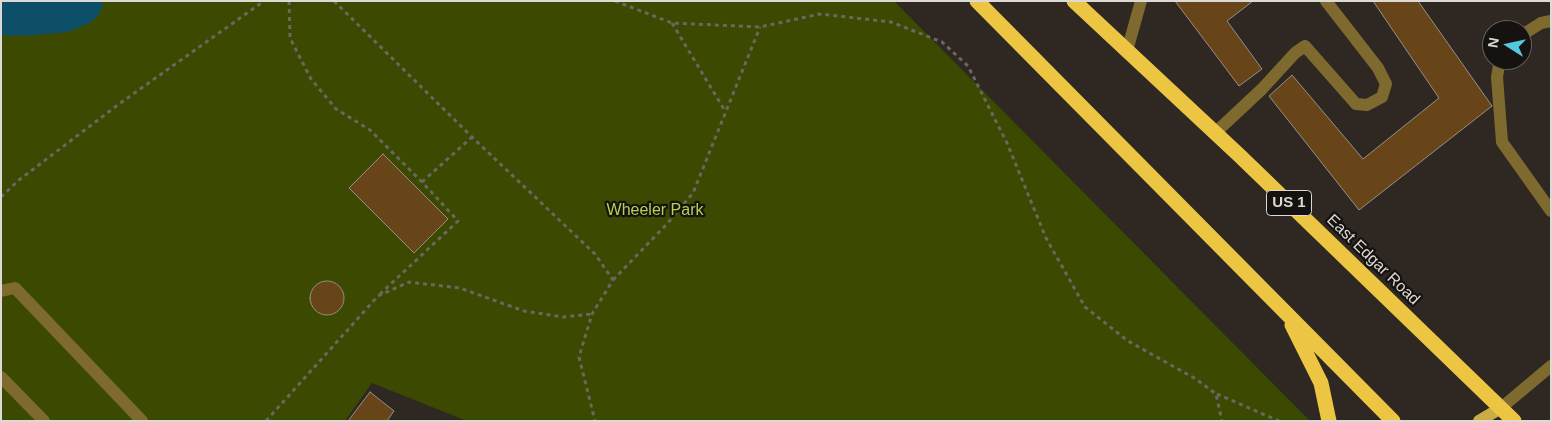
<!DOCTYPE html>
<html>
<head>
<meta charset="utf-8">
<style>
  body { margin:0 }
  #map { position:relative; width:1552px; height:422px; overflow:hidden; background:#2f2822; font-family:Arial,sans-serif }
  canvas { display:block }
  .frame { position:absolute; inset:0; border:2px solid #ddd9d4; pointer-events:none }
  .north { position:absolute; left:1482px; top:20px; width:50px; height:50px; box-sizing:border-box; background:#15120f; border:1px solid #65625e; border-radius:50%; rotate:280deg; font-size:14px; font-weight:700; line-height:20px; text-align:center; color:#ddd9d4 }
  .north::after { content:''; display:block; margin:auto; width:18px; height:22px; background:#53cadc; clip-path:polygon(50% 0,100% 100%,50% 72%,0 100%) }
</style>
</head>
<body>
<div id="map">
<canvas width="1552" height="422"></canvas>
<div class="frame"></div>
<div class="north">N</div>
</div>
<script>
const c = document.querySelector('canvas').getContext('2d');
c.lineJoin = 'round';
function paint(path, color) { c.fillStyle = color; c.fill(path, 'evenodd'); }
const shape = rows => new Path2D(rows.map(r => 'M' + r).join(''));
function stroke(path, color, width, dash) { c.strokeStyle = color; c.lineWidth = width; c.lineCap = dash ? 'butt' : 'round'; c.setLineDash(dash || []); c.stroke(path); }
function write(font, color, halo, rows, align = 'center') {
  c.font = font + ' Arial,sans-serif'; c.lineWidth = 4.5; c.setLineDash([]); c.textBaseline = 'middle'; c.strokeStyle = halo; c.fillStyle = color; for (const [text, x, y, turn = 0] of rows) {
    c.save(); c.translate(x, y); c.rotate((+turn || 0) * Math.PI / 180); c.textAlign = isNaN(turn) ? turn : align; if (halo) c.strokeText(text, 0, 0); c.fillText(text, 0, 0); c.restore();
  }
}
const green = shape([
  [1,1,894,1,1310,421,467,421,372,383,345,421,1,421]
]);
const river = shape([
  [1,11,24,11,62,8,78,1]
]);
const building = shape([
  [1175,1,1253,1,1227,21,1262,69,1239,86,1175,1],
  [1373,1,1418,1,1492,106,1359,210,1269,96,1292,75,1363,159,1439,98,1373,1],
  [383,154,448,219,414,253,349,188,383,154],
  '310 298a17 17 0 1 1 34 0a17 17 0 1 1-34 0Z',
  [370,392,394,411,387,421,348,421,370,392]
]);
const path = shape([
  [289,1,290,38,311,79,336,109,370,130,422,182,458,221,378,296],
  [334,1,472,137,595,254,613,280,592,314,579,357,595,421],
  [615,1,672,23,760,27,820,14,891,22,942,42,968,66,1007,143,1046,238,1085,307,1128,341,1196,379,1216,394,1222,421],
  [672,23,725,111],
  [422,182,472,137],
  [1,197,19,180,119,104,264,1],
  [613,280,666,225,693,193,760,27],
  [1217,394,1279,421],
  [266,421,378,296,409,282,460,288,524,311,563,317,592,314]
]);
const minor = shape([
  [1522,35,1541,23,1551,21],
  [1127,51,1141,1],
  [1500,60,1497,77,1502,142,1551,211],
  [1215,133,1262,89,1295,53,1305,46,1356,104,1367,105,1382,97,1386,84,1378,68,1326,1],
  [1,291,15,288,142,421],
  [1,377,44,421],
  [1501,408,1551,366]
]);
const major = shape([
  [1479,421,1501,408]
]);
const highway = shape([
  [977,1,1393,421],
  [1074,1,1240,156,1514,421],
  [1292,325,1321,383,1329,421]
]);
const shields = [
  [1289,203,45]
];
const shieldNames = [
  ["US 1",1289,203]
];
const parkNames = [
  ["Wheeler Park",655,211]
];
const streetNames = [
  ["East Edgar Road",1373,260,44]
];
paint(green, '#3c4900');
stroke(river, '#0d4f69', 49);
paint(building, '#684419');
stroke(building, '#978f87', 1);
stroke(path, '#6c6660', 3, [4, 4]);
stroke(minor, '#7e6a2e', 12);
stroke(major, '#ccab44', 12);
stroke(highway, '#ecc543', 15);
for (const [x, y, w] of shields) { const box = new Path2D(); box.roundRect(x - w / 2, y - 12.5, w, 25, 4); c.fillStyle = '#15120f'; c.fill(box); stroke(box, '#ddd9d4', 1); }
write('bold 15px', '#ddd9d4', null, shieldNames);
write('16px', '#b6d151', '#15120f', parkNames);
write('16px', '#ddd9d4', '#15120f', streetNames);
</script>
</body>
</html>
